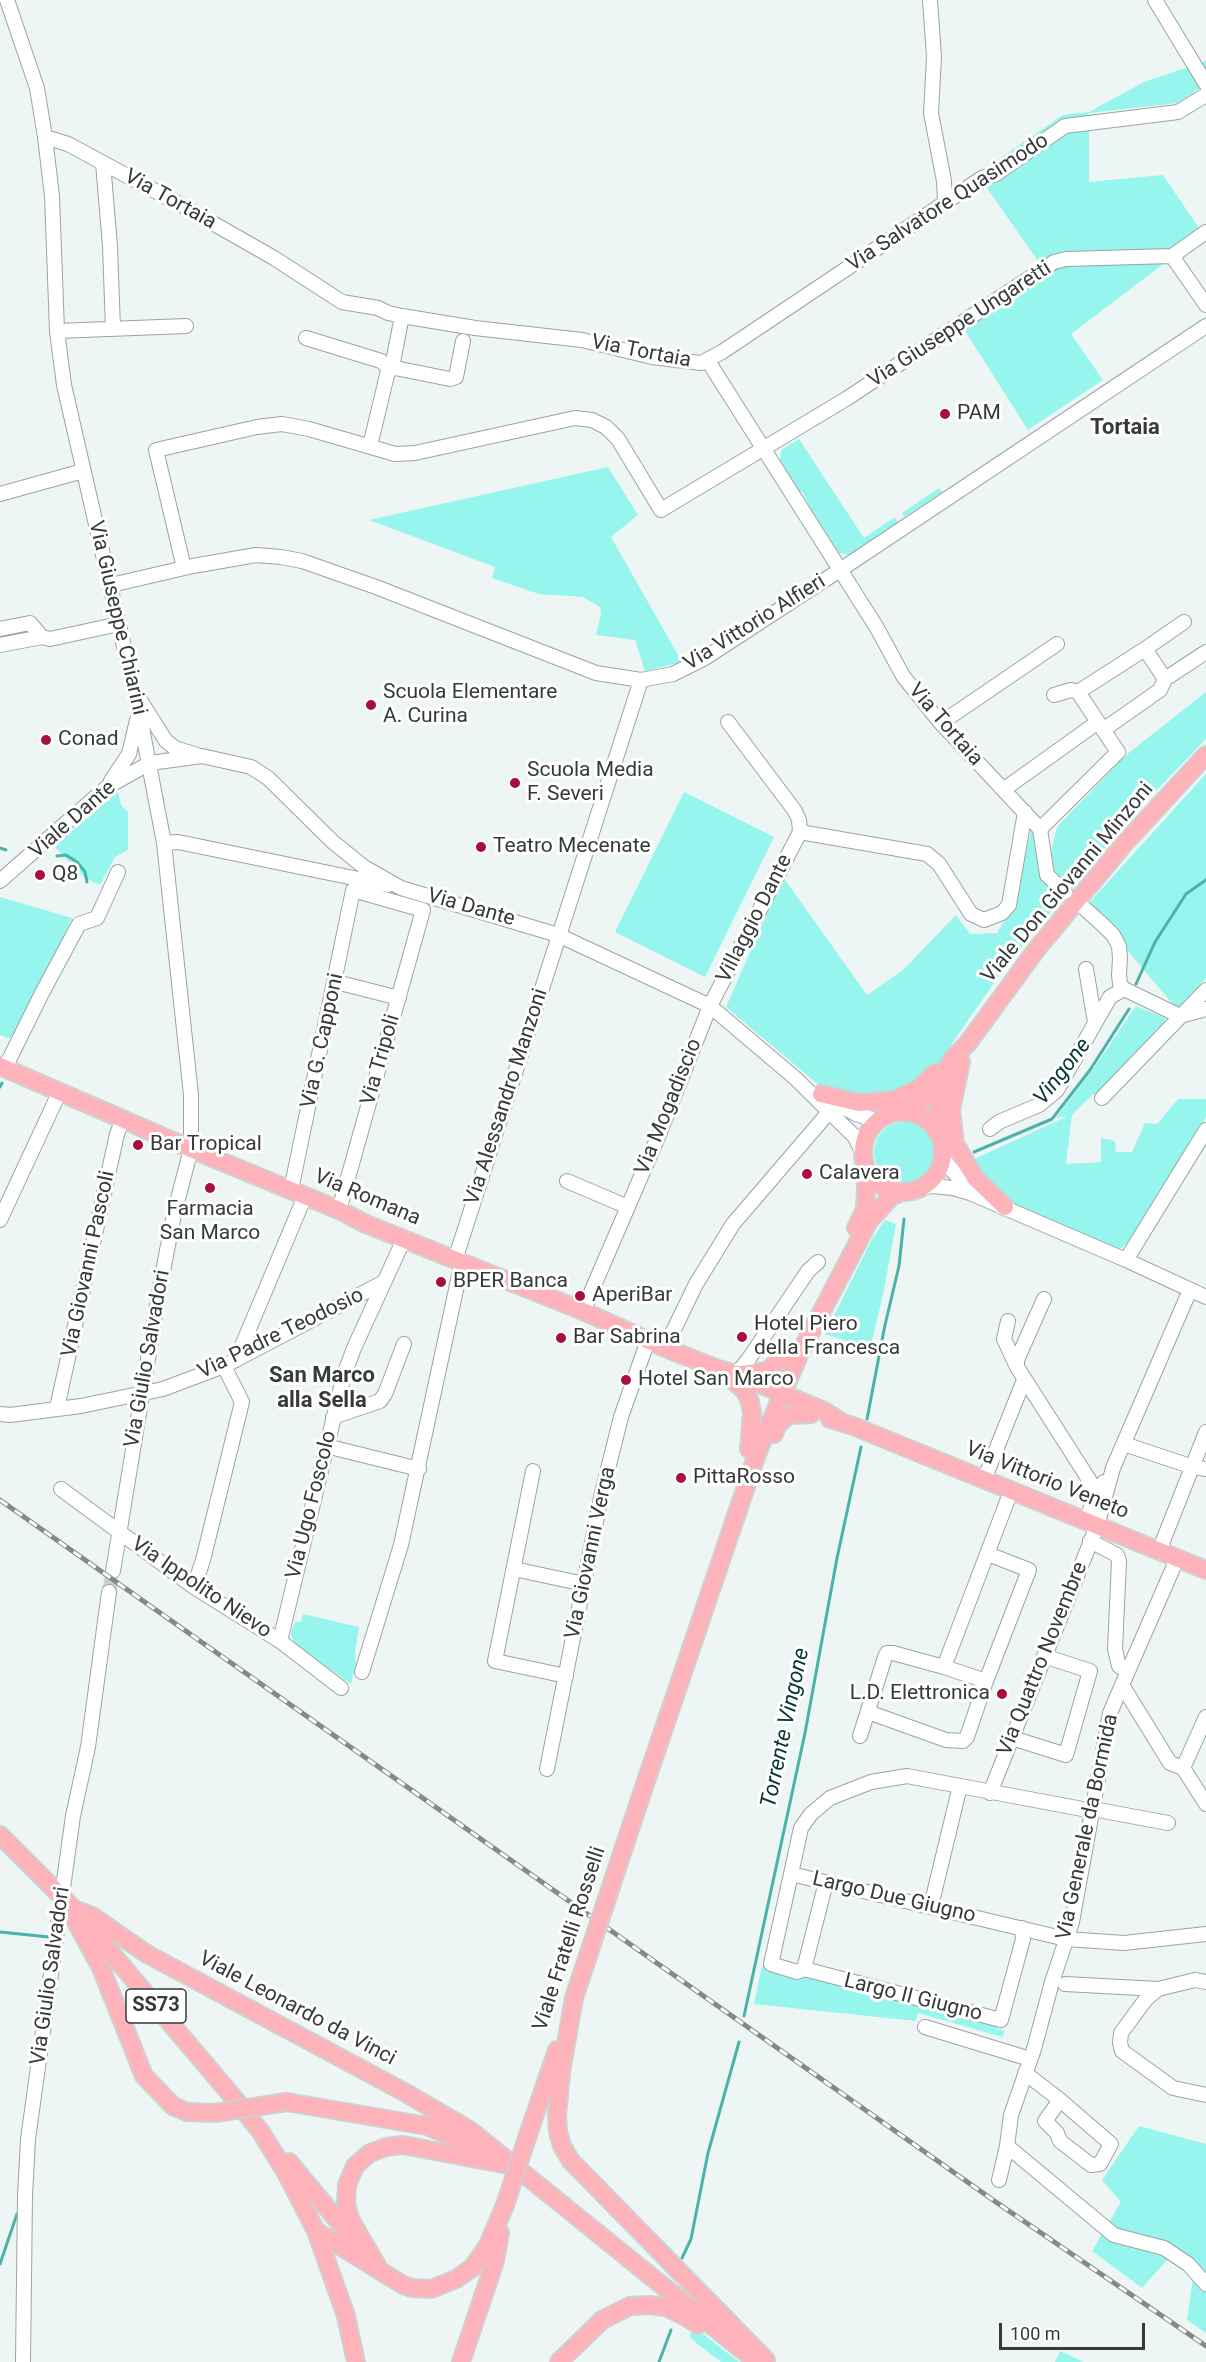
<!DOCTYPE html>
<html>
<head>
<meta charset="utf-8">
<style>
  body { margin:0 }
  #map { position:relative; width:1206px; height:2362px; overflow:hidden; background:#eef6f5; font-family:Roboto,sans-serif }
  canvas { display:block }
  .scale { position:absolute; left:999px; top:2323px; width:146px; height:27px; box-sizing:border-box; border:3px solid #373a3a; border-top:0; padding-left:8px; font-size:18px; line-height:21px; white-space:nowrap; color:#373a3a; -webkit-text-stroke:4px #fff; paint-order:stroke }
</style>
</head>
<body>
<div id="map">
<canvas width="1206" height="2362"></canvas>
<div class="scale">100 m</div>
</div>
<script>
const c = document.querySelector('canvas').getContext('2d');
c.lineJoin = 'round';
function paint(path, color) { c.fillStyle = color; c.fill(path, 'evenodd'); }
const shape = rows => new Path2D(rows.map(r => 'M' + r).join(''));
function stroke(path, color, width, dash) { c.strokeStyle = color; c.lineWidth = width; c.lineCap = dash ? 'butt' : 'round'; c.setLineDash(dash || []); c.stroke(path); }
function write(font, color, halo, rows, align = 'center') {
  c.font = font + ' Roboto,sans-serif'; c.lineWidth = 6; c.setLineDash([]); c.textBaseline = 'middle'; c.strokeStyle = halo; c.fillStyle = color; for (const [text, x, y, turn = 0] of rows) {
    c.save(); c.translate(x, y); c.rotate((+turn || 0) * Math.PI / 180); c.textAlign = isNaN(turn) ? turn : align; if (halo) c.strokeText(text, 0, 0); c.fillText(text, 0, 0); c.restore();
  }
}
const green = shape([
  [1206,61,1206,84,1178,103,1089,113,1089,182,1163,175,1203,234,1071,334,1103,380,1028,430,960,323,1043,268,977,174,1063,115,1089,112,1144,82],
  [799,439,864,538,895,517,898,522,849,555,839,553,809,506,803,493,799,491,780,460,781,450],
  [608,467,638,515,611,537,682,662,645,671,635,640,596,635,601,614,600,607,583,597,539,594,492,578,495,567,369,520],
  [939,488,942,492,904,517,902,513],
  [1206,692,1206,739,1129,819,1071,888,1057,877,1051,866,1050,856,1057,827,1126,755],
  [1206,774,1206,978,1177,1009,1088,904],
  [118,792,121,805,128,812,128,850,115,857,100,885,85,878,54,846],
  [684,792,774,837,705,977,615,932],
  [1035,830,1044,878,1064,896,1003,970,937,1065,917,1085,870,1100,820,1086,726,1007,783,877,867,995,903,970,956,915,970,934,997,933,1012,908,1031,831],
  [0,897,72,918,18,1036,7,1038,0,1035],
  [1136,1006,1165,1018,1166,1022,1102,1098,1093,1094,1072,1115,1066,1164,1101,1162,1101,1138,1115,1141,1116,1152,1132,1152,1145,1123,1157,1124,1178,1099,1206,1099,1206,1116,1202,1125,1127,1244,1121,1248,1113,1249,1008,1202,983,1182,972,1160,1068,1116,1056,1118,1094,1068],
  '874 1152a30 30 0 1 1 60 0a30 30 0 1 1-60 0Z',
  [885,1220,896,1224,883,1295,870,1349,825,1334,872,1239],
  [303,1614,359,1627,355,1653,356,1663,351,1684,296,1645,291,1635,292,1628,296,1622,301,1622],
  [762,1966,997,2025,997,2028,1004,2031,1003,2037,918,2013,916,2021,754,2004],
  [1139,2126,1206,2144,1206,2333,1187,2320,1193,2277,1168,2259,1142,2288,1092,2251,1121,2202,1102,2180],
  [683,2319,707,2337,739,2362,721,2362,690,2338,691,2331],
  [1060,2351,1084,2362,1055,2362]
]);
const stream = shape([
  [0,848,6,850],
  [57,856,66,855,77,862,85,872,87,882],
  [1136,984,1155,942,1186,894,1206,880],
  [0,1087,2,1083],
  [974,1152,1052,1119,1090,1070,1129,1009],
  [867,1419,885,1325,899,1266,904,1219],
  [0,1932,49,1937],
  [744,2016,805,1733,837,1558,861,1447],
  [682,2258,691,2239,708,2153,739,2042],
  [0,2264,17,2214],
  [659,2362,671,2330]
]);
const minorTunnel = shape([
  [109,1592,113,1571]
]);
const minor = shape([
  [7,0,37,88,45,137,52,196,57,331,64,385,139,712,164,843,191,1095,191,1149,174,1214,159,1292,113,1571],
  [930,0,934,57,931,113,944,181,945,202],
  [1155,0,1206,84],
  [45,137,68,144,181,205,274,258,342,302,378,308,388,313,402,316,475,328,582,340,652,357,701,363,722,352,982,178,996,174,1065,126,1178,112,1206,95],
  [103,163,110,246,113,329],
  [1172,256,1206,232],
  [57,331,186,326],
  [306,338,381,361,387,366,388,371,370,446],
  [708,361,877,628,903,676,939,721,1040,829,1047,875,1065,892],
  [388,371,395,368,450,379,456,377,463,341],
  [388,371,393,362,402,316],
  [0,494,83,471],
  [184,568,156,450,257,427,282,424,309,429,395,454,415,453,575,418,592,420,606,427,618,439,661,510,846,399,1054,262,1066,259,1172,256,1206,305],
  [111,585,193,566,256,555,281,557,302,561,376,587,596,673,641,680,673,674,705,658,840,570,1206,326],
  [0,629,30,623,42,637],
  [0,645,42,637,50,639,119,624],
  [1145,649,1184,622],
  [1165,679,1206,652],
  [1054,695,1071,690,1078,692],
  [140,700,166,741,175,748,197,755],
  [728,722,795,811,799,820,800,832],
  [941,723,1057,644],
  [111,781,129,754,137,720],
  [1010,785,1098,722],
  [1040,829,1118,752,1078,692,1145,649,1165,679,1160,690,1103,730],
  [164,843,178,842,388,885],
  [0,881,107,787,150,763,202,756,251,767,268,778,333,842,364,867,401,888,558,935,710,1006,795,1078,854,1136,863,1152],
  [1084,908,1103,925,1113,935,1119,946,1120,958,1119,975,1120,984,1124,989,1180,1016,1206,1009],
  [1086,969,1095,1022],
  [336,982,399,998],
  [5,1068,41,995,79,924,97,918,118,872],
  [1102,1098,1206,990],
  [830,1100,856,1114,877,1121],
  [990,1129,999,1122,1039,1105,1057,1090,1110,997,1124,989],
  [942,1158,958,1177,980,1191],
  [567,1181,628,1207],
  [291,1190,353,890,423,910,339,1210],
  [913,1190,932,1186,953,1188,970,1193,1126,1260,1206,1297],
  [0,1220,60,1091],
  [455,1260,641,680],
  [1126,1260,1206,1130],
  [1044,1299,1017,1360,1017,1367,1093,1486,1099,1490],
  [583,1311,658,1137,710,1006,800,832,927,854,939,864,971,914,984,920,1002,913,1009,905,1025,812],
  [1008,1321,1004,1339,1017,1367],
  [665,1348,696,1284,733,1224,829,1112],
  [236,1360,305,1196],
  [736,1374,748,1360,808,1271,818,1262],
  [57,1408,117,1134,123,1119],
  [0,1414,10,1415,81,1406,163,1389,224,1366,384,1282],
  [333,1417,380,1401,385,1394,404,1344],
  [1124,1444,1193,1467,1206,1469],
  [326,1446,419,1469],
  [533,1471,495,1661,566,1676],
  [984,1480,1024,1380],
  [61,1489,194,1587,280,1641,341,1688],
  [1097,1526,1089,1513,1094,1498,1104,1482],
  [1090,1541,1117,1555,1119,1561,1115,1649,1119,1666,1127,1670],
  [1159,1551,1206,1432],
  [1177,1559,1122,1685,1170,1763,1183,1768],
  [514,1569,584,1584],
  [194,1587,203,1560,242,1402,224,1366],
  [280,1641,344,1375,354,1348,404,1239],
  [944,1667,1011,1491],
  [362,1672,401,1545,462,1262],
  [1122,1685,1110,1713,1072,1922,1052,1982,1034,2049,1011,2115,1007,2146,1114,2235,1164,2248,1188,2264,1206,2284],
  [868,1712,946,1740,963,1741,967,1737,986,1681],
  [1206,1717,1183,1768,1206,1804],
  [860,1736,885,1657,887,1653,893,1653,944,1667,986,1681,1029,1570,988,1554],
  [1012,1738,1066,1755,1090,1671,1044,1656],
  [547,1769,601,1497,621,1417,648,1340],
  [990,1793,1097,1526,1113,1468,1190,1290],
  [1093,1809,1168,1823],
  [1093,1811,907,1776,871,1782,830,1798,811,1814,801,1828,791,1874,1066,1939,1124,1943,1206,1934],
  [791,1874,771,1964,797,1972,804,1969],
  [826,1882,804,1969,1001,2020,1023,1939,1022,1928],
  [931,1906,960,1786],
  [1206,1982,1195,1980,1158,1989,1146,1999,1121,2033,1120,2043,1122,2051,1173,2088,1206,2095],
  [1065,1984,1158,1989],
  [925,2027,1030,2059],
  [1025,2073,1060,2100,1111,2144,1100,2164,1091,2165,1060,2141,1057,2133,1045,2121,1060,2100],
  [999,2180,1007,2146],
  [23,2362,25,2196,28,2139,73,1816,88,1747,109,1592]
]);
const major = shape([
  [961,1062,951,1110,955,1144,975,1178,1005,1207],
  [0,1066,191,1149,339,1210,366,1224,583,1311,665,1348,718,1369,736,1374,824,1411,840,1421],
  [821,1094,859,1103,895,1100,919,1088,935,1073],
  [906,1112,926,1098,954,1057,968,1043,1036,950,1124,844,1206,755],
  '863 1152a40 40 0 1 1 80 0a40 40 0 1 1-80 0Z',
  [936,1131,940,1099,951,1078],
  [856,1228,865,1209,867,1171],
  [740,1374,767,1371,791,1350],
  [734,1381,745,1391,750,1402,752,1413,749,1449],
  [830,1419,853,1426,1206,1570],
  [774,1434,777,1425,789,1415,811,1414],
  [642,1793,757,1454,799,1355,869,1221,891,1197,902,1192],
  [0,1835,74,1909,238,2103],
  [74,1909,92,1916,147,1954,406,2093,471,2131,757,2362],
  [76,1922,101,1968,144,2076,173,2106,187,2112,215,2113],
  [574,1998,561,2072,557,2116,558,2132,562,2146,571,2161,766,2360],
  [287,2102,427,2126,482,2149],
  [248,2116,261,2132,286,2173,316,2231,346,2316,356,2362],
  [528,2135,557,2050],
  [289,2162,353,2239],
  [316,2231,403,2285,412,2288,431,2289,456,2279,473,2267,488,2245,505,2205],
  [379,2269,350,2219,346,2203,347,2185,355,2166,370,2153,386,2147,403,2145,514,2166],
  [461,2362,495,2261,500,2233],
  [559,2362,602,2320,630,2306,649,2305,666,2307,686,2317,698,2325]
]);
const rail = shape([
  [0,1500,993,2200,1206,2346]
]);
const majorBridge = shape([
  [574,1998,642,1793],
  [215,2113,287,2102],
  [505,2205,528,2135]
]);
const markers = [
  [945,414,6,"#a70e38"],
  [371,705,6,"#a70e38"],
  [46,740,6,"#a70e38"],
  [515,783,6,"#a70e38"],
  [481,847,6,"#a70e38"],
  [40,875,6,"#a70e38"],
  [138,1145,6,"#a70e38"],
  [807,1174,6,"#a70e38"],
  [210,1188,6,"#a70e38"],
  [441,1282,6,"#a70e38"],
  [580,1296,6,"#a70e38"],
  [742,1337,6,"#a70e38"],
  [561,1338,6,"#a70e38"],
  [626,1380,6,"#a70e38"],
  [681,1478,6,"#a70e38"],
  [1002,1694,6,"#a70e38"]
];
const shields = [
  [156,2006,60]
];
const shieldNames = [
  ["SS73",156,2006]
];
const streetNames = [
  ["Via Tortaia",170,200,29],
  ["Via Salvatore Quasimodo",948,203,-33],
  ["Via Giuseppe Ungaretti",960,325,-33],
  ["Via Tortaia",641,352,11],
  ["Via Giuseppe Chiarini",117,618,77],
  ["Via Vittorio Alfieri",755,623,-32],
  ["Via Tortaia",945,725,49],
  ["Viale Dante",73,820,-41],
  ["Viale Don Giovanni Minzoni",1068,883,-50],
  ["Via Dante",471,908,16],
  ["Villaggio Dante",755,919,-63],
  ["Via G. Capponi",323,1041,-78],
  ["Via Tripoli",381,1060,-74],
  ["Via Alessandro Manzoni",507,1097,-72],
  ["Via Mogadiscio",669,1107,-68],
  ["Via Romana",367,1198,23],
  ["Via Giovanni Pascoli",89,1264,-78],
  ["Via Padre Teodosio",281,1334,-26],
  ["Via Giulio Salvadori",148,1359,-80],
  ["Via Vittorio Veneto",1047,1481,22],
  ["Via Ugo Foscolo",312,1505,-76],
  ["Via Giovanni Verga",591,1553,-78],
  ["Via Ippolito Nievo",201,1588,34],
  ["Via Quattro Novembre",1043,1659,-68],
  ["Via Generale da Bormida",1088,1827,-78],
  ["Largo Due Giugno",894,1898,13],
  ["Viale Fratelli Rosselli",570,1939,-72],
  ["Via Giulio Salvadori",51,1976,-82],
  ["Largo II Giugno",913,1998,14],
  ["Viale Leonardo da Vinci",297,2009,28]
];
const poiNames = [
  ["PAM",957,414],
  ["Scuola Elementare",383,693],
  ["A. Curina",383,717],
  ["Conad",58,740],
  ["Scuola Media",527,771],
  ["F. Severi",527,795],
  ["Teatro Mecenate",493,847],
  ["Q8",52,875],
  ["Bar Tropical",150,1145],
  ["Calavera",819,1174],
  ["Farmacia",210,1210,"center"],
  ["San Marco",210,1234,"center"],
  ["BPER Banca",453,1282],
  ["AperiBar",592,1296],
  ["Hotel Piero",754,1325],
  ["della Francesca",754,1349],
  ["Bar Sabrina",573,1338],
  ["Hotel San Marco",638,1380],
  ["PittaRosso",693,1478],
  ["L.D. Elettronica",990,1694,"right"]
];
const neighbourhoodNames = [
  ["Tortaia",1125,428],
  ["San Marco",322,1376],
  ["alla Sella",322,1401]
];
const waterNames = [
  ["Vingone",1063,1072,-52],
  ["Torrente Vingone",786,1728,-78]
];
paint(green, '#96f5ec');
stroke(stream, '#49b3aa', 3);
stroke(minorTunnel, '#c9d0d0', 14, [14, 7]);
stroke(minor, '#9ba4a3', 16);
stroke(major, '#cfd0d0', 20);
stroke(minor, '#fff', 14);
stroke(major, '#feb3ba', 16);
stroke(rail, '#858a89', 5);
stroke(rail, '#fff', 3, [9]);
stroke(majorBridge, '#cfd0d0', 20, []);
stroke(majorBridge, '#feb3ba', 16);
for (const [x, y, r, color] of markers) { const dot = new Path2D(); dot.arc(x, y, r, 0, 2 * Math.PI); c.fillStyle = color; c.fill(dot); stroke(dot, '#fff', 2); }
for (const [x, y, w] of shields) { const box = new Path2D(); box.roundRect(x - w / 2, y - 17, w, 34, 4.5); c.fillStyle = '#fff'; c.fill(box); stroke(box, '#373a3a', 1.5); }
write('bold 20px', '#373a3a', null, shieldNames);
write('21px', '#373a3a', '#fff', streetNames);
write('21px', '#373a3a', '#fff', poiNames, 'left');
write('bold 22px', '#373a3a', '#fff', neighbourhoodNames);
write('italic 22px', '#023632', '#fff', waterNames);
</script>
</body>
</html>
